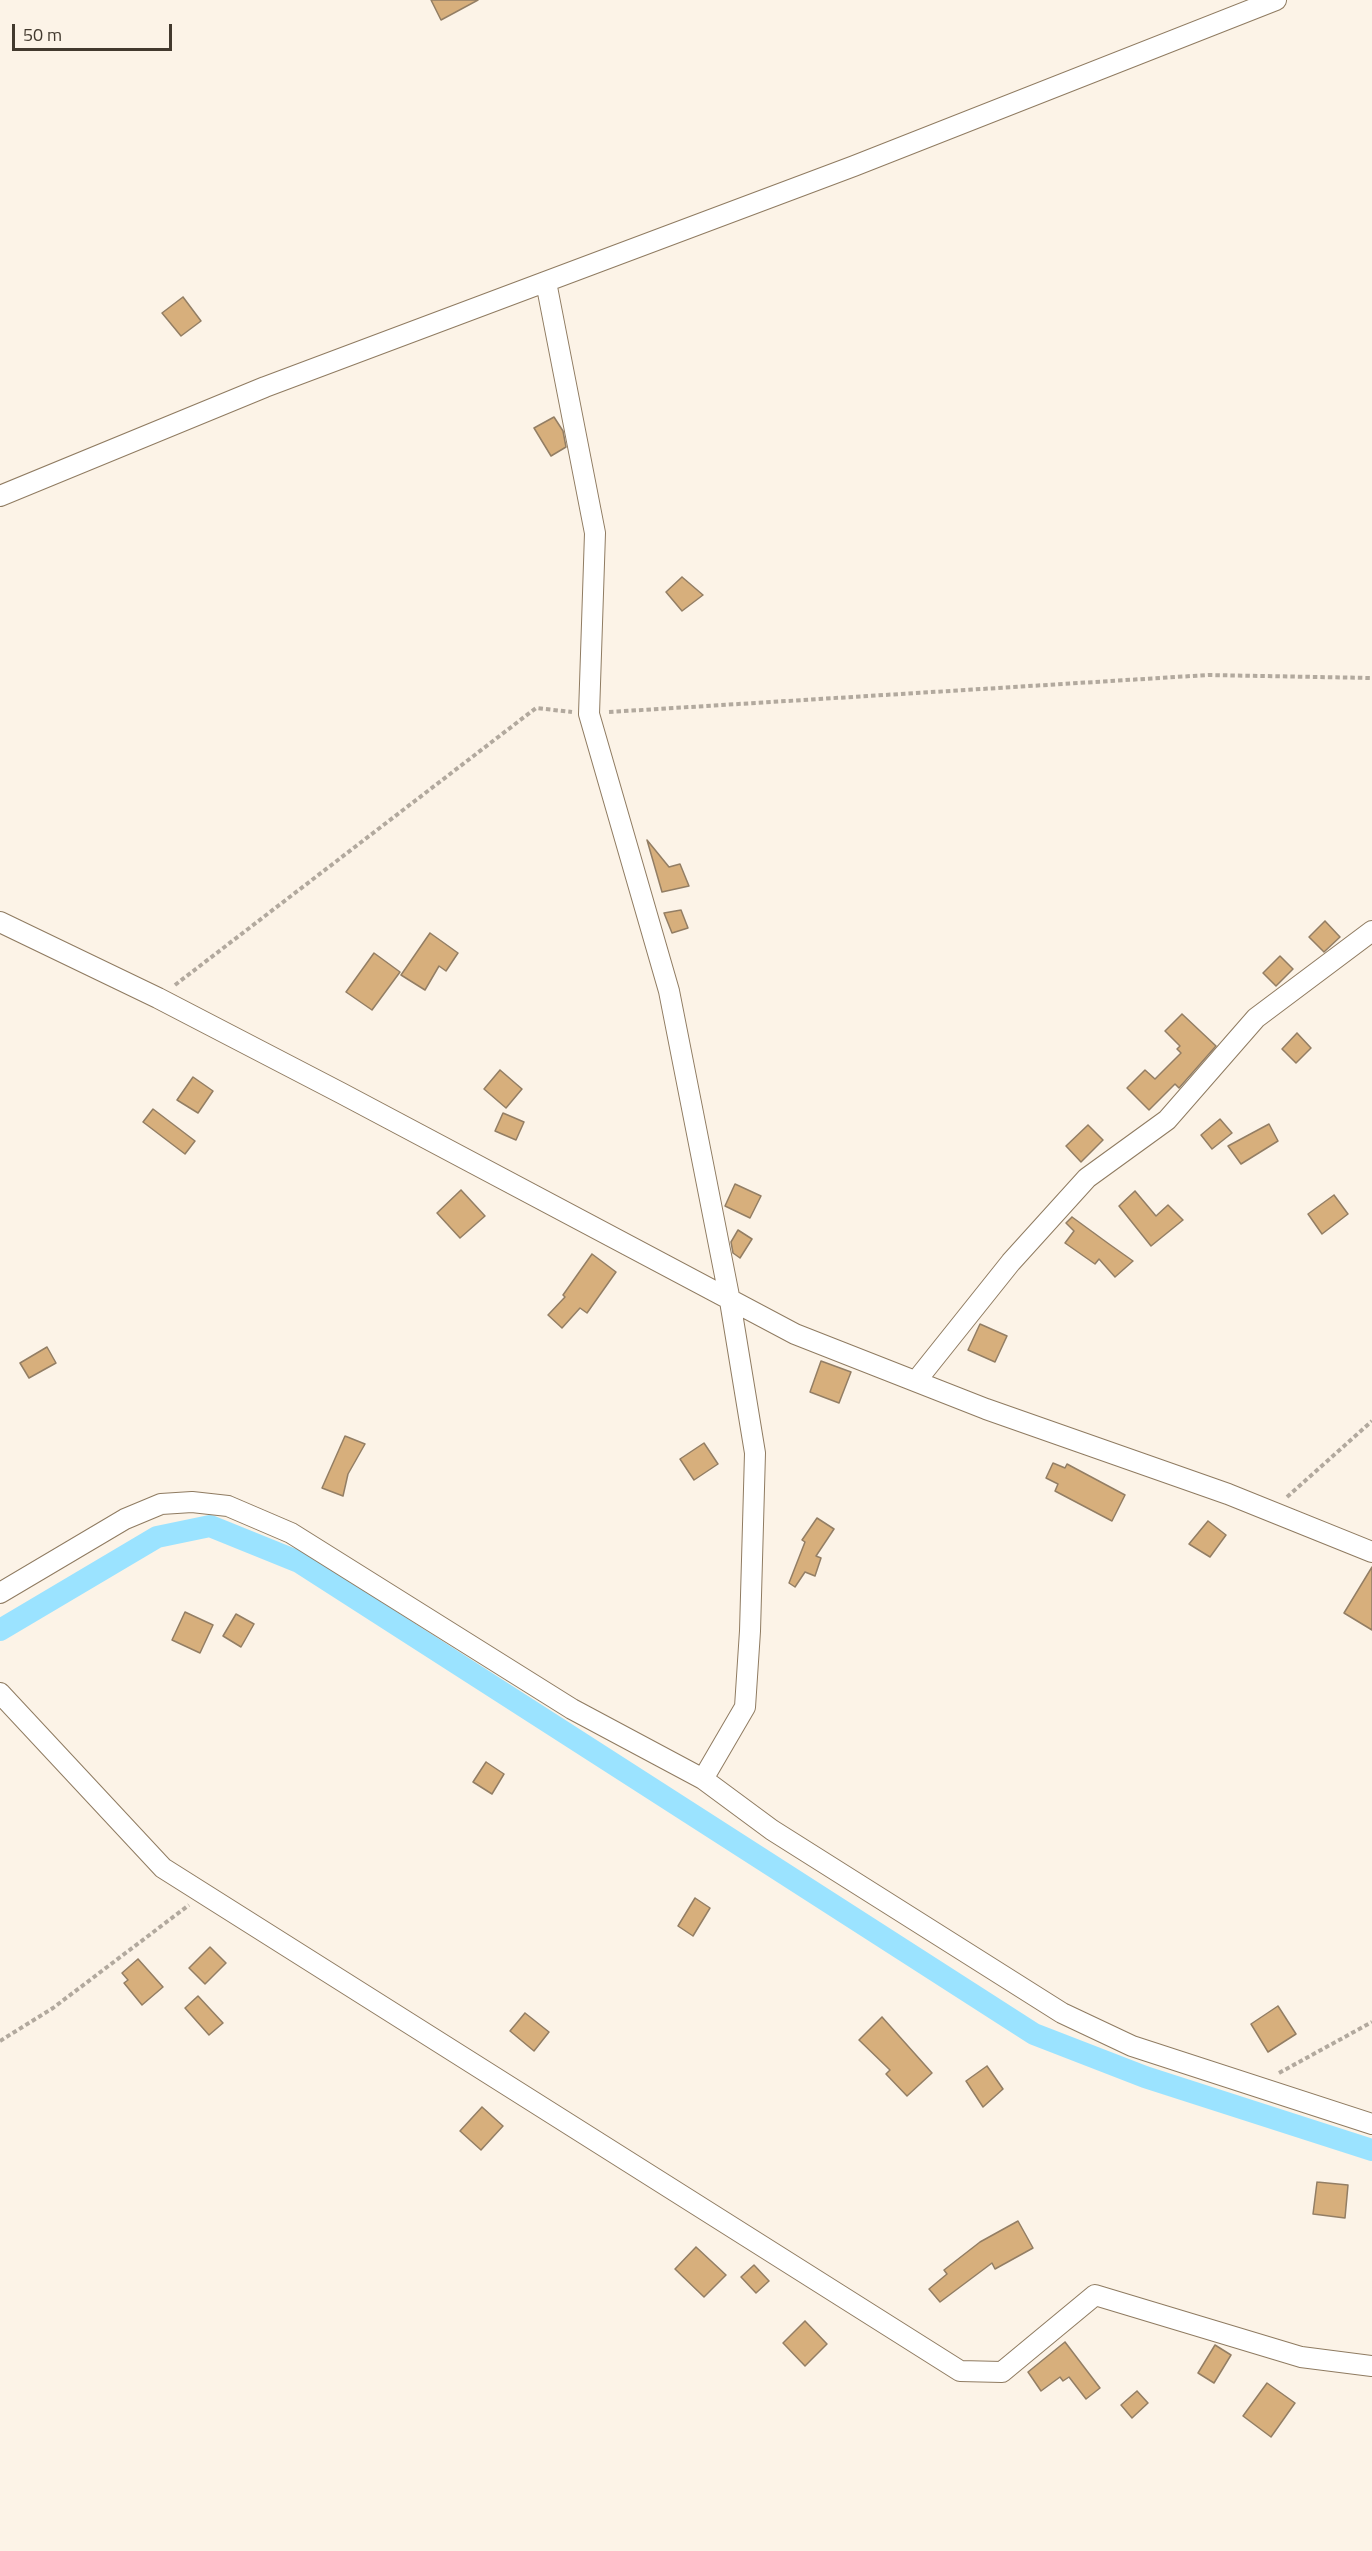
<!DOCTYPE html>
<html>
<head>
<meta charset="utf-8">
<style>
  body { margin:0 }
  #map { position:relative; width:1372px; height:2551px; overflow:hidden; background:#fcf3e7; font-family:"Titillium Web",sans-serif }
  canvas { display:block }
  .scale { position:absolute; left:12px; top:24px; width:160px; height:27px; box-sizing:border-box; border:3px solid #42392e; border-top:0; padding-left:8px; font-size:18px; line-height:21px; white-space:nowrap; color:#42392e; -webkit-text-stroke:4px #fcf3e7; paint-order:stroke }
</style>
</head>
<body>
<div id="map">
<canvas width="1372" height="2551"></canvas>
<div class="scale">50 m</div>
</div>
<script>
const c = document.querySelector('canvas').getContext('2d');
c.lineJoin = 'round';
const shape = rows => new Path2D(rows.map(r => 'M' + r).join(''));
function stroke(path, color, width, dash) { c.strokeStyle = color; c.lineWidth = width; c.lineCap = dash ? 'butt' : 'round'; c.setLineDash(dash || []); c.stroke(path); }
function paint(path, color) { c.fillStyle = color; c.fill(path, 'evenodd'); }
const canal = shape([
  [0,1630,157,1537,210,1526,299,1562,1034,2034,1145,2077,1372,2150]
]);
const building = shape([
  [431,0,478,0,441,20,431,0],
  [183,297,201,321,181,336,162,313,183,297],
  [554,417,563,431,566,447,551,456,534,428,554,417],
  [682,577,703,595,682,611,666,592,682,577],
  [647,840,669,867,680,864,689,886,662,892,647,840],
  [681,910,688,928,672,933,664,913,681,910],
  [1325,921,1340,937,1324,952,1309,937,1325,921],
  [430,933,458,953,446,971,439,966,425,990,401,975,430,933],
  [374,953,400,972,372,1010,346,992,374,953],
  [1280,956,1293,969,1276,986,1263,973,1280,956],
  [1182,1014,1216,1046,1179,1088,1175,1084,1149,1110,1127,1088,1145,1070,1155,1079,1181,1053,1177,1049,1180,1046,1165,1031,1182,1014],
  [1297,1033,1311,1048,1296,1063,1282,1049,1297,1033],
  [500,1070,522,1089,506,1108,484,1089,500,1070],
  [193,1077,213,1091,198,1113,177,1100,193,1077],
  [153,1109,195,1141,185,1154,143,1122,153,1109],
  [503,1113,524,1122,516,1140,495,1131,503,1113],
  [1220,1119,1232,1133,1212,1149,1201,1135,1220,1119],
  [1269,1124,1278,1141,1241,1164,1228,1146,1269,1124],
  [1088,1125,1103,1140,1081,1162,1066,1146,1088,1125],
  [735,1184,761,1196,750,1218,725,1206,735,1184],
  [461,1190,485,1216,460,1238,437,1213,461,1190],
  [1135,1191,1156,1216,1168,1205,1183,1220,1151,1246,1119,1206,1135,1191],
  [1334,1195,1348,1214,1322,1234,1308,1214,1334,1195],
  [1072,1217,1109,1244,1133,1261,1115,1277,1099,1259,1095,1264,1065,1243,1074,1231,1066,1223,1072,1217],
  [738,1230,752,1239,740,1258,733,1253,731,1242,738,1230],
  [592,1254,616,1272,587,1313,580,1308,562,1328,548,1315,565,1297,563,1295,592,1254],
  [980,1324,1007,1336,995,1362,968,1350,980,1324],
  [47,1347,56,1363,29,1378,20,1363,47,1347],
  [821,1361,851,1372,839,1403,810,1392,821,1361],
  [345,1436,365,1444,348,1474,343,1496,322,1488,345,1436],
  [704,1443,718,1464,694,1480,680,1459,704,1443],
  [1053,1463,1065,1468,1067,1464,1125,1495,1112,1521,1055,1491,1058,1484,1046,1478,1053,1463],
  [817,1518,834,1529,816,1556,821,1558,815,1576,805,1572,795,1587,789,1583,805,1542,802,1540,817,1518],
  [1208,1521,1226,1535,1210,1557,1189,1544,1208,1521],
  [1372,1567,1372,1630,1344,1613,1372,1567],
  [185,1612,213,1625,200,1653,172,1640,185,1612],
  [236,1614,254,1624,241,1647,223,1636,236,1614],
  [486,1762,504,1774,492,1794,473,1782,486,1762],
  [695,1898,710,1908,693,1936,678,1926,695,1898],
  [210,1947,226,1963,205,1984,189,1968,210,1947],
  [138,1959,163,1987,142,2005,124,1983,128,1980,122,1973,138,1959],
  [198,1996,223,2023,209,2035,185,2008,198,1996],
  [1278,2006,1296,2034,1268,2052,1251,2024,1278,2006],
  [525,2013,549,2032,534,2051,510,2031,525,2013],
  [882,2017,932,2073,907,2096,886,2074,890,2070,859,2040,882,2017],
  [987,2066,1003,2089,983,2107,966,2081,987,2066],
  [482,2107,503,2126,481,2150,460,2131,482,2107],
  [1317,2182,1348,2185,1345,2218,1313,2214,1317,2182],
  [1018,2221,1033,2248,995,2269,992,2263,940,2302,929,2289,947,2274,944,2270,980,2242,1018,2221],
  [696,2247,726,2275,704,2297,675,2269,696,2247],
  [754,2265,769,2281,756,2293,741,2277,754,2265],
  [805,2321,827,2344,805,2366,783,2343,805,2321],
  [1065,2342,1100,2388,1086,2399,1069,2377,1063,2381,1060,2377,1041,2391,1028,2372,1065,2342],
  [1215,2345,1231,2355,1214,2383,1198,2373,1215,2345],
  [1267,2383,1295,2403,1271,2437,1243,2416,1267,2383],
  [1137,2391,1148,2403,1132,2418,1121,2405,1137,2391]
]);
const path = shape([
  [609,712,1208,675,1372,678],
  [175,985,536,708,572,712],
  [1287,1497,1372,1421],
  [0,2041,53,2008,189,1905],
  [1279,2073,1372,2022]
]);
const minor = shape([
  [546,282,595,533,589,714,669,991,730,1301,755,1453,750,1631,745,1707,703,1779],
  [0,496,265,387,854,166,1276,0],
  [0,922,158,998,341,1093,795,1334,986,1409,1228,1494,1372,1552],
  [916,1381,1011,1262,1087,1178,1167,1120,1256,1018,1372,931],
  [0,1593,125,1519,161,1504,192,1502,228,1506,291,1533,572,1709,703,1779,772,1830,1062,2013,1132,2046,1372,2124],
  [0,1693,163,1868,960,2371,1002,2372,1095,2295,1301,2357,1372,2366]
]);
stroke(canal, '#9be3ff', 22);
paint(building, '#d7af7c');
stroke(building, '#937e64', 1.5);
stroke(minor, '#8f7b61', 22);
stroke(path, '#b2a99e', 4, [4.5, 3]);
stroke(minor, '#fff', 20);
</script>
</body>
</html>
